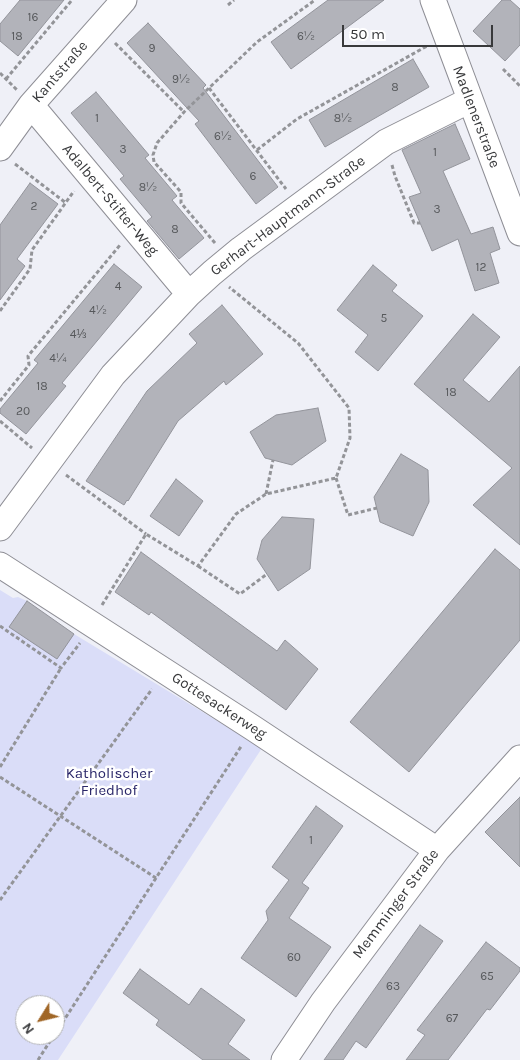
<!DOCTYPE html>
<html>
<head>
<meta charset="utf-8">
<style>
  body { margin:0 }
  #map { position:relative; width:520px; height:1060px; overflow:hidden; background:#eff0f7; font-family:Karla,sans-serif }
  canvas { display:block }
  .north { position:absolute; left:15px; top:995px; width:50px; height:50px; box-sizing:border-box; background:#fff; border:1px solid #afb0b1; border-radius:50%; rotate:234deg; font-size:14px; font-weight:700; line-height:20px; text-align:center; color:#38393b }
  .north::after { content:''; display:block; margin:auto; width:18px; height:22px; background:#a06626; clip-path:polygon(50% 0,100% 100%,50% 72%,0 100%) }
  .scale { position:absolute; left:342px; top:25px; width:151px; height:22px; box-sizing:border-box; border:2px solid #38393b; border-top:0; padding-left:6px; font-size:15px; line-height:18px; white-space:nowrap; color:#38393b; -webkit-text-stroke:4px #fff; paint-order:stroke }
</style>
</head>
<body>
<div id="map">
<canvas width="520" height="1060"></canvas>
<div class="north">N</div>
<div class="scale">50 m</div>
</div>
<script>
const c = document.querySelector('canvas').getContext('2d');
c.lineJoin = 'round';
function paint(path, color) { c.fillStyle = color; c.fill(path, 'evenodd'); }
const shape = rows => new Path2D(rows.map(r => 'M' + r).join(''));
function stroke(path, color, width, dash) { c.strokeStyle = color; c.lineWidth = width; c.lineCap = dash ? 'butt' : 'round'; c.setLineDash(dash || []); c.stroke(path); }
function write(font, color, halo, rows, align = 'center') {
  c.font = font + ' Karla,sans-serif'; c.lineWidth = 5; c.setLineDash([]); c.textBaseline = 'middle'; c.strokeStyle = halo; c.fillStyle = color; for (const [text, x, y, turn = 0] of rows) {
    c.save(); c.translate(x, y); c.rotate((+turn || 0) * Math.PI / 180); c.textAlign = isNaN(turn) ? turn : align; if (halo) c.strokeText(text, 0, 0); c.fillText(text, 0, 0); c.restore();
  }
}
const green = shape([
  [0,590,13,598,18,597,27,601,74,634,262,748,58,1060,0,1060],
  [25,1005,55,1005,55,1035,25,1035]
]);
const building = shape([
  [20,0,64,0,18,56,0,41,0,24,20,0],
  [328,0,384,0,291,69,271,42,328,0],
  [502,0,510,0,520,9,520,45,505,61,473,31,502,0],
  [148,23,206,85,203,88,278,187,256,204,195,124,199,121,127,43,148,23],
  [413,59,429,87,325,147,309,120,413,59],
  [96,92,149,155,145,158,177,196,172,200,204,238,179,259,147,221,152,217,120,179,124,176,71,113,96,92],
  [455,124,470,159,443,171,471,234,493,227,500,249,490,253,499,283,475,291,458,239,432,251,409,197,421,193,402,150,455,124],
  [30,183,58,204,17,259,25,266,0,300,0,225,30,183],
  [114,264,142,287,62,383,66,386,26,434,0,413,0,409,38,363,34,360,114,264],
  [373,265,397,285,392,291,423,316,378,371,355,352,368,335,337,310,373,265],
  [222,305,263,354,226,385,224,381,178,421,128,501,127,500,124,505,86,481,147,391,197,343,189,334,222,305],
  [473,314,500,337,463,380,489,402,520,366,520,545,473,505,512,468,414,384,473,314],
  [318,408,326,441,292,465,265,458,250,432,276,415,318,408],
  [401,454,428,470,429,502,413,536,380,522,374,497,401,454],
  [176,479,203,501,179,536,150,516,176,479],
  [282,517,314,519,310,569,278,591,257,559,262,540,282,517],
  [495,549,520,570,520,640,409,772,350,722,495,549],
  [141,552,277,651,285,640,318,669,286,710,151,612,149,615,115,592,141,552],
  [27,601,74,634,57,659,9,627,27,601],
  [520,797,520,867,485,832,520,797],
  [316,806,343,826,302,883,309,888,289,918,331,947,296,997,241,958,268,920,266,911,289,880,272,867,316,806],
  [420,925,443,941,366,1048,356,1041,343,1060,324,1060,420,925],
  [486,942,520,968,520,971,490,1010,487,1009,448,1060,406,1060,425,1035,417,1030,486,942],
  [140,969,189,1005,201,988,245,1020,228,1044,250,1060,203,1060,156,1025,159,1020,123,993,140,969]
]);
const path = shape([
  [228,5,234,0],
  [115,43,184,112],
  [503,69,520,86],
  [0,73,17,90],
  [6,79,72,0],
  [209,88,286,189],
  [257,150,297,119,427,46],
  [15,164,66,203],
  [392,165,395,176,414,223,420,223],
  [215,243,181,203,181,192,154,162,153,155,157,143,184,112,257,42,315,0],
  [0,311,30,269,32,250,74,191],
  [0,401,29,365,28,356,120,245],
  [0,421,32,448],
  [66,475,146,534],
  [336,478,348,515,377,508],
  [266,494,273,460],
  [198,566,240,594,267,574],
  [102,605,146,534,198,566,236,514,266,494,336,478,350,438,349,408,298,343,229,287],
  [0,626,61,668,80,643],
  [0,767,61,668],
  [0,777,156,878],
  [0,900,152,689],
  [55,1034,242,745],
  [38,1060,54,1035]
]);
const minor = shape([
  [433,0,520,233],
  [31,105,189,294],
  [0,148,31,105,124,0],
  [0,528,113,375,189,294,212,273,241,249,386,142,470,100],
  [0,565,253,728,437,850],
  [284,1060,323,1002,437,850,520,758]
]);
const numberNames = [
  ["16",33,18],
  ["18",17,37],
  ["6½",306,37],
  ["9",152,49],
  ["9½",181,80],
  ["8",395,88],
  ["1",97,119],
  ["8½",343,119],
  ["6½",223,137],
  ["3",123,150],
  ["1",435,153],
  ["6",253,177],
  ["8½",148,188],
  ["2",34,207],
  ["3",437,210],
  ["8",175,230],
  ["12",481,268],
  ["4",118,287],
  ["4½",98,311],
  ["5",384,319],
  ["4⅓",78,335],
  ["4¼",58,359],
  ["18",42,387],
  ["18",451,393],
  ["20",23,412],
  ["1",311,841],
  ["60",294,958],
  ["65",487,977],
  ["63",393,987],
  ["67",452,1019]
];
const streetNames = [
  ["Kantstraße",60,72,-49],
  ["Madlenerstraße",476,117,69],
  ["Adalbert-Stifter-Weg",110,200,50],
  ["Gerhart-Hauptmann-Straße",288,216,-37],
  ["Gottesackerweg",219,706,33],
  ["Memminger Straße",396,904,-53]
];
const parkNames = [
  ["Katholischer",109,774],
  ["Friedhof",109,791]
];
paint(green, '#daddf8');
paint(building, '#b2b3ba');
stroke(building, '#93949b', 1);
stroke(minor, '#8e8e95', 27);
stroke(path, '#939498', 3, [4, 2.5]);
stroke(minor, '#fff', 25);
write('12px', '#56585b', null, numberNames);
write('15px', '#38393b', '#fff', streetNames);
write('15px', '#2a2769', '#fff', parkNames);
</script>
</body>
</html>
